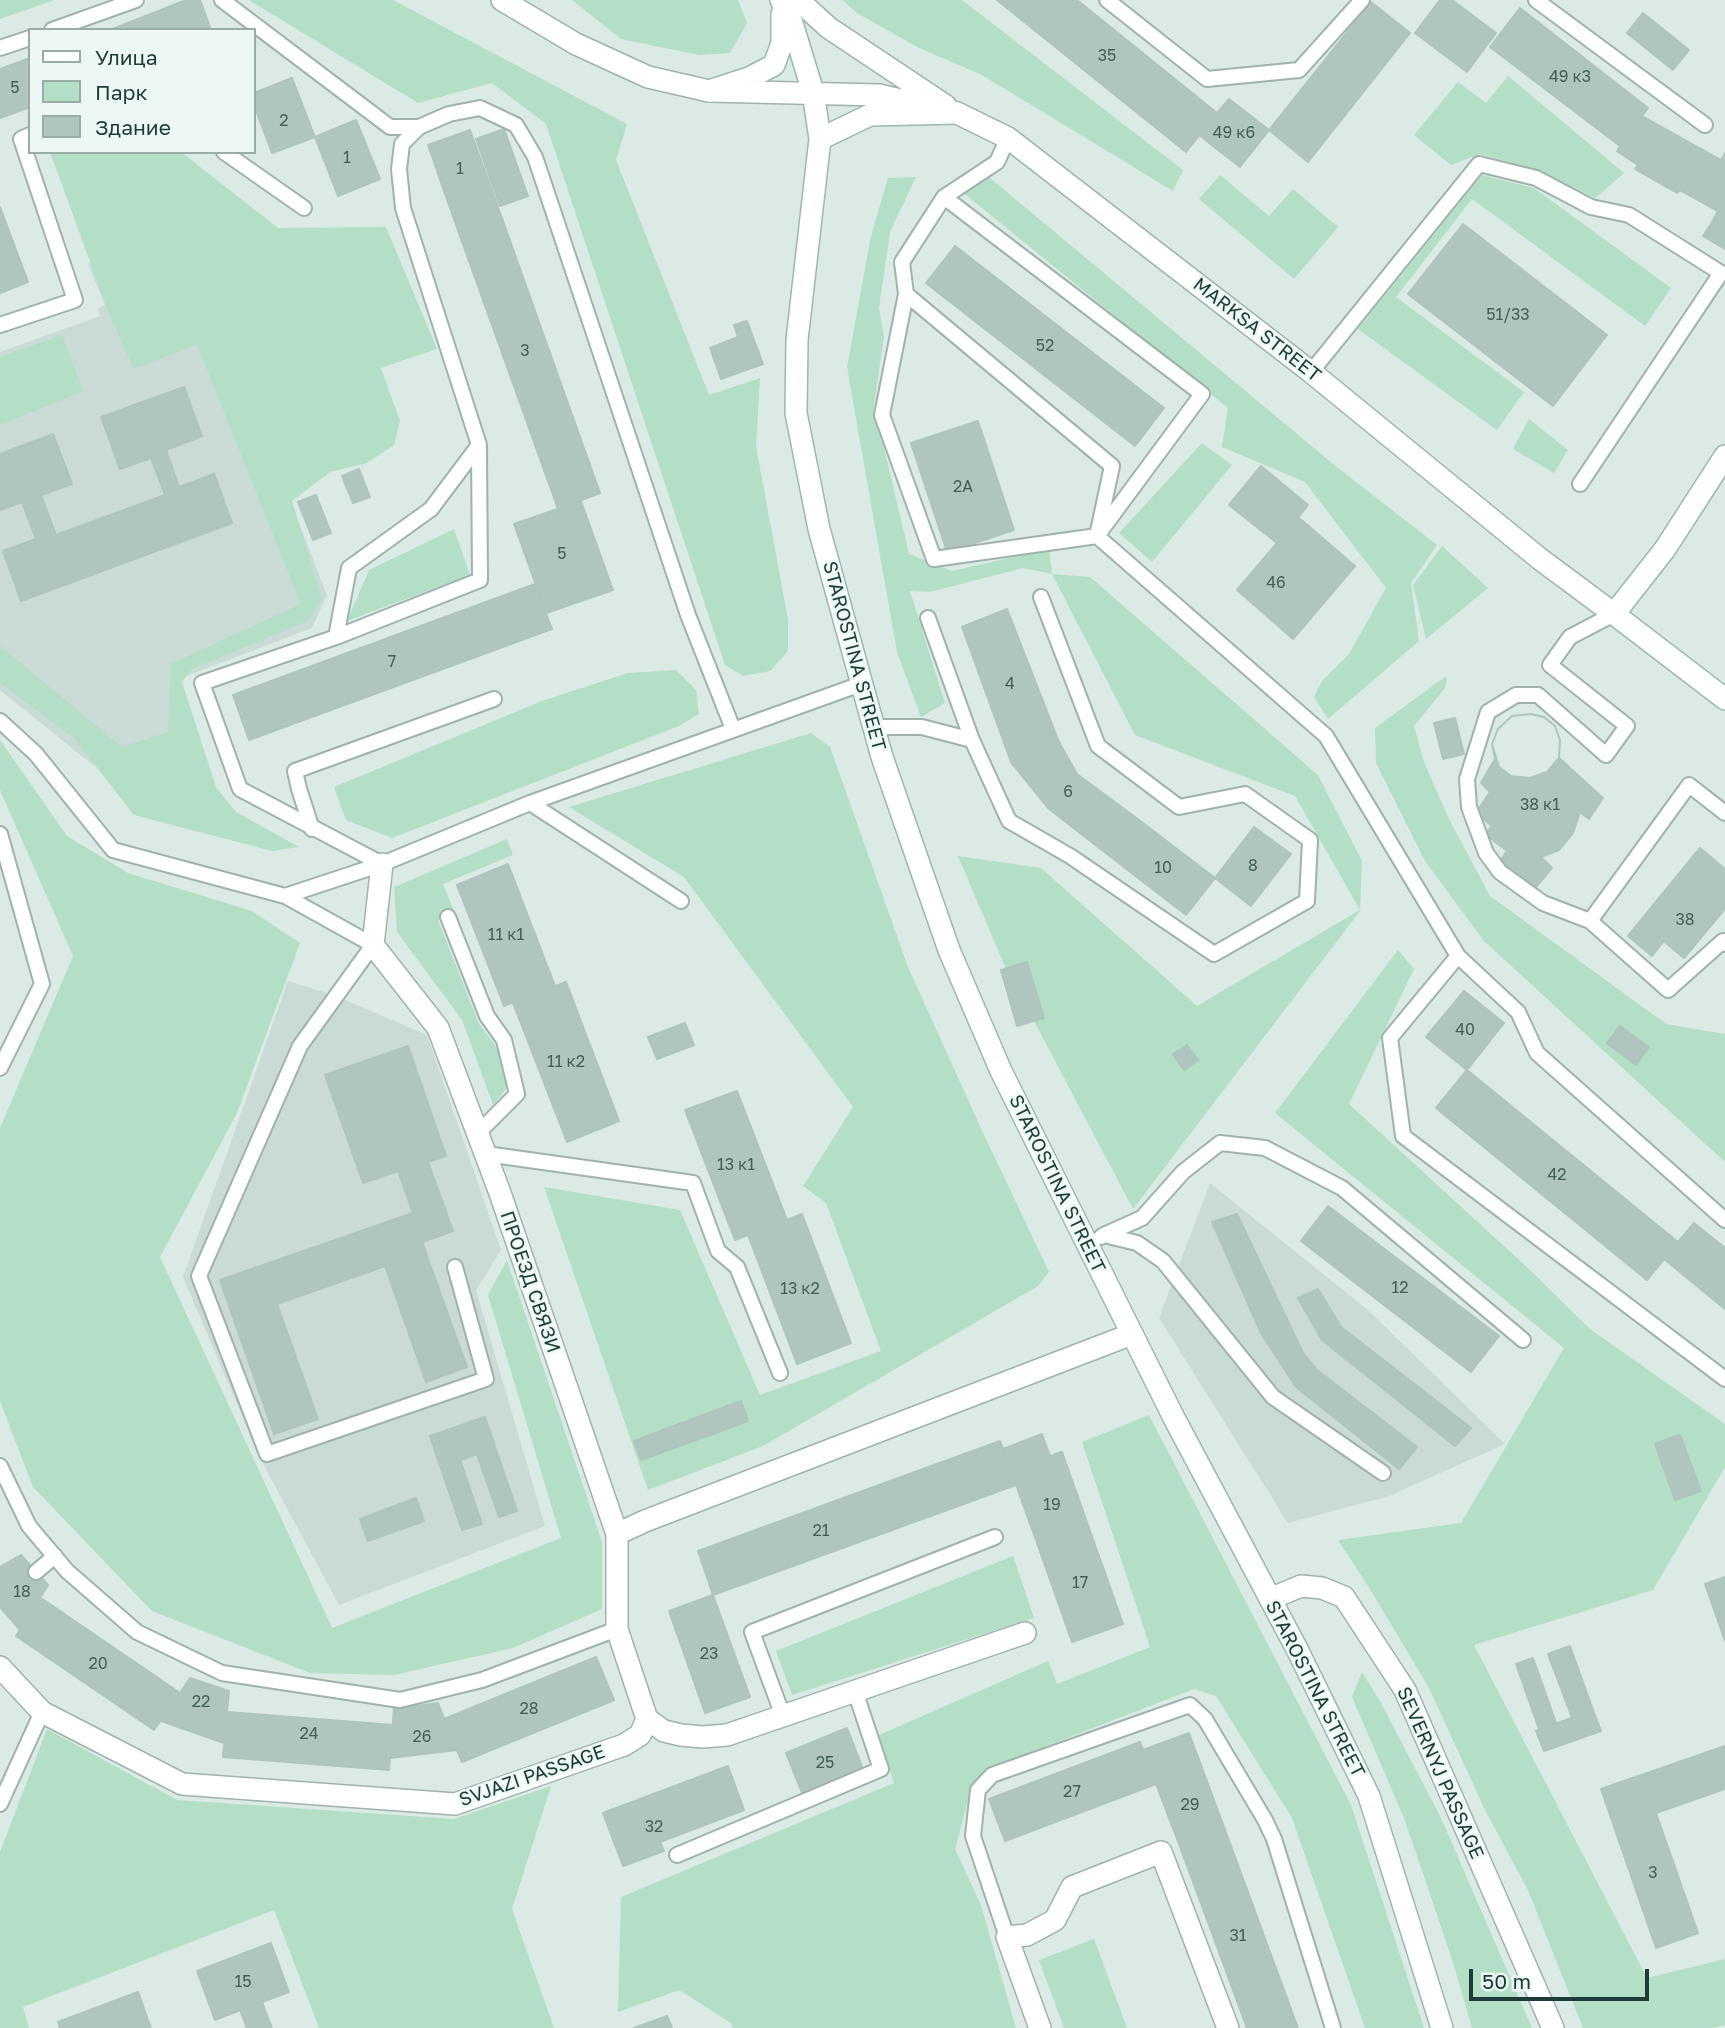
<!DOCTYPE html>
<html>
<head>
<meta charset="utf-8">
<style>
  body { margin:0 }
  #map { position:relative; width:1725px; height:2028px; overflow:hidden; background:#dceae6; font-family:"Golos Text",sans-serif }
  canvas { display:block }
  .legend { position:absolute; left:28px; top:28px; width:228px; height:126px; box-sizing:border-box; background:#edf7f3; border:2px solid #9aaca8; margin:0; padding:9px 12px; list-style:none; font-size:21px; color:#1d3b38 }
  .legend li { display:flex; align-items:center; gap:14px; height:35px }
  .legend b { width:35px; border:2px solid #9aaca8 }
  .scale { position:absolute; left:1469px; top:1969px; width:180px; height:32px; box-sizing:border-box; border:4px solid #1d3b38; border-top:0; padding-left:9px; font-size:21px; line-height:24px; white-space:nowrap; color:#1d3b38; -webkit-text-stroke:5px #edf7f3; paint-order:stroke }
</style>
</head>
<body>
<div id="map">
<canvas width="1725" height="2028"></canvas>
<ul class="legend">
<li><b style="height:9px;background:#fff"></b>Улица</li>
<li><b style="height:19px;background:#b2dfc5"></b>Парк</li>
<li><b style="height:19px;background:#b1c5c0"></b>Здание</li>
</ul>
<div class="scale">50 m</div>
</div>
<script>
const c = document.querySelector('canvas').getContext('2d');
c.lineJoin = 'round';
function paint(path, color) { c.fillStyle = color; c.fill(path, 'evenodd'); }
const shape = rows => new Path2D(rows.map(r => 'M' + r).join(''));
function stroke(path, color, width, dash) { c.strokeStyle = color; c.lineWidth = width; c.lineCap = dash ? 'butt' : 'round'; c.setLineDash(dash || []); c.stroke(path); }
function write(font, color, halo, rows, align = 'center') {
  c.font = font + ' "Golos Text",sans-serif'; c.lineWidth = 5; c.setLineDash([]); c.textBaseline = 'middle'; c.strokeStyle = halo; c.fillStyle = color; for (const [text, x, y, turn = 0] of rows) {
    c.save(); c.translate(x, y); c.rotate((+turn || 0) * Math.PI / 180); c.textAlign = isNaN(turn) ? turn : align; if (halo) c.strokeText(text, 0, 0); c.fillText(text, 0, 0); c.restore();
  }
}
const built = shape([
  [184,228,327,595,312,628,171,682,191,733,94,766,0,690,0,352,100,316,98,308,105,305,88,264],
  [288,981,336,996,427,1035,501,1250,476,1290,545,1526,339,1605,260,1458,183,1277],
  [1210,1183,1369,1311,1505,1444,1389,1496,1288,1523,1159,1318]
]);
const green = shape([
  [0,0,55,0,0,19],
  [249,0,393,0,627,124,616,160,709,395,760,378,756,446,788,620,788,651,770,671,743,676,725,665,546,124,492,83,418,103],
  [572,0,738,0,747,23,730,53,699,55,621,39],
  [842,0,962,0,1183,170,1173,191,982,75,919,48,857,13],
  [1508,76,1624,173,1595,198,1542,171,1480,154,1451,165,1414,135,1458,82,1486,103],
  [50,152,181,152,278,228,386,227,437,349,381,368,400,421,394,445,367,463,330,472,292,501,322,599,307,621,192,669,182,682,216,787,236,812,299,847,272,851,134,815,74,738,0,683,0,646,122,747,168,732,171,664,301,604,197,344,134,369,110,316],
  [984,173,1338,468,1437,545,1411,583,1419,641,1328,719,1314,697,1322,681,1349,654,1386,588,1305,482,1222,447,1228,408,961,191],
  [1220,175,1269,216,1293,189,1338,227,1294,279,1199,199],
  [1482,175,1534,188,1671,288,1645,326,1472,199,1396,297,1524,392,1497,430,1358,329],
  [916,177,890,232,879,308,884,337,874,405,909,554,952,571,1049,549,1052,574,1090,577,1318,775,1362,861,1360,911,1133,1209,1003,962,958,856,1041,868,1197,1006,1360,910,1295,796,1135,735,1052,574,1023,568,930,592,910,591,945,703,921,717,897,652,847,367,871,236,888,178],
  [62,335,83,391,0,425,0,357],
  [1529,419,1568,450,1554,473,1513,449],
  [1202,443,1232,465,1152,562,1119,533],
  [454,529,470,575,347,621,369,570],
  [1442,546,1488,588,1426,639,1413,585],
  [676,670,696,690,699,714,679,726,392,838,346,820,334,787,542,701,628,673],
  [1445,677,1447,679,1445,688,1414,726,1424,762,1449,819,1490,896,1666,1024,1725,1034,1725,1162,1484,941,1425,861,1376,763,1375,728],
  [811,733,830,747,908,967,979,1124,1049,1272,1038,1286,763,1446,648,1490,544,1187,680,1210,760,1395,881,1351,826,1203,803,1186,853,1107,684,877,569,807],
  [741,1402,748,1421,641,1460,634,1442],
  [0,740,67,836,128,873,252,911,300,943,237,1113,160,1257,332,1628,561,1538,488,1295,507,1260,602,1542,602,1609,513,1648,394,1675,310,1673,152,1611,33,1487,0,1401,0,1128,73,956,0,790],
  [507,839,513,855,443,884,454,911,438,920,479,1024,498,1049,507,1088,493,1105,462,1020,397,932,394,887],
  [1398,950,1414,969,1349,1104,1529,1269,1590,1329,1725,1424,1725,1467,1653,1590,1474,1645,1647,1978,1725,1959,1725,2025,1712,2028,1583,2028,1528,1890,1485,1810,1429,1688,1370,1589,1338,1540,1461,1523,1564,1348,1275,1113],
  [1149,1415,1351,1805,1424,2028,1365,2028,1292,1818,1216,1696,1194,1689,984,1770,971,1789,955,1849,981,1905,1016,2028,733,2028,731,2023,679,1990,618,2012,621,1897,894,1783,879,1735,1048,1661,1057,1684,1150,1647,1082,1442],
  [1013,1556,1034,1618,792,1695,776,1651],
  [1362,1672,1380,1701,1441,1818,1532,2028,1472,2028,1451,1956,1404,1818,1352,1697],
  [47,1729,177,1800,454,1819,551,1786,512,1909,554,2028,319,2028,274,1910,23,2007,29,2028,0,2028,0,1852],
  [1094,1939,1127,2028,1064,2028,1039,1960]
]);
const building = shape([
  [186,0,200,0,211,30,110,30,186,0],
  [997,0,1077,0,1217,113,1186,152,997,0],
  [1440,0,1452,0,1496,33,1467,72,1415,33,1440,0],
  [1371,2,1410,33,1308,162,1269,130,1371,2],
  [1520,8,1648,108,1620,146,1490,47,1520,8],
  [1643,13,1689,50,1673,70,1627,33,1643,13],
  [30,58,30,107,0,118,0,69,30,58],
  [292,78,315,137,272,153,254,105,254,93,292,78],
  [1229,99,1269,130,1240,167,1199,135,1229,99],
  [1642,116,1721,160,1725,153,1725,226,1723,230,1711,224,1718,211,1680,190,1677,193,1635,169,1638,165,1617,151,1642,116],
  [356,120,380,179,338,196,315,137,356,120],
  [504,129,528,196,500,206,476,139,504,129],
  [470,130,493,193,450,208,428,145,470,130],
  [493,193,600,493,558,509,450,208,493,193],
  [0,207,28,282,0,293,0,207],
  [1463,224,1607,335,1553,406,1408,294,1463,224],
  [1711,224,1723,230,1725,226,1725,249,1703,236,1711,224],
  [955,246,1164,408,1135,446,926,283,955,246],
  [747,321,763,364,721,379,710,348,738,337,734,325,747,321],
  [184,387,202,436,166,450,179,487,214,474,232,523,21,601,3,551,36,539,22,502,0,510,0,454,53,434,72,484,41,495,56,535,165,495,151,458,120,469,101,417,184,387],
  [978,421,1014,530,947,552,911,443,978,421],
  [1261,466,1308,505,1277,543,1229,505,1261,466],
  [359,469,370,497,353,503,342,476,359,469],
  [316,495,331,533,313,540,298,502,316,495],
  [581,501,613,590,546,613,514,524,581,501],
  [1298,517,1355,566,1293,639,1276,624,1316,576,1277,543,1298,517],
  [1277,543,1316,576,1276,624,1237,590,1277,543],
  [535,584,552,629,249,740,233,695,535,584],
  [1007,609,1059,742,1011,762,962,627,1007,609],
  [1531,714,1544,717,1555,726,1560,740,1559,758,1547,772,1530,778,1511,776,1499,767,1492,744,1498,729,1512,716,1531,714],
  [1531,714,1544,717,1555,726,1560,740,1559,758,1603,798,1589,819,1580,812,1573,833,1559,850,1541,857,1552,868,1536,887,1500,861,1507,851,1485,834,1492,826,1476,813,1490,792,1481,783,1495,759,1492,744,1498,729,1512,716,1531,714],
  [1455,718,1464,754,1443,759,1434,723,1455,718],
  [1059,742,1077,774,1139,820,1111,857,1049,809,1011,762,1059,742],
  [1139,820,1215,878,1186,915,1111,857,1139,820],
  [1254,827,1291,854,1251,906,1215,878,1254,827],
  [1700,848,1725,869,1725,908,1723,911,1686,881,1648,928,1664,941,1652,956,1628,936,1700,848],
  [508,864,555,986,504,1006,457,885,508,864],
  [1686,881,1723,911,1684,958,1648,928,1686,881],
  [1027,962,1044,1018,1017,1026,1001,970,1027,962],
  [566,982,619,1121,567,1142,513,1003,566,982],
  [1464,991,1504,1023,1467,1070,1426,1037,1464,991],
  [685,1023,694,1045,657,1059,648,1037,685,1023],
  [1620,1026,1649,1047,1636,1065,1607,1043,1620,1026],
  [1187,1045,1198,1060,1184,1070,1173,1054,1187,1045],
  [408,1046,446,1156,428,1162,453,1231,422,1242,467,1367,426,1382,385,1266,277,1304,318,1419,274,1434,220,1280,413,1213,398,1171,363,1183,325,1075,408,1046],
  [1467,1070,1678,1242,1647,1280,1436,1108,1467,1070],
  [737,1091,787,1220,735,1240,685,1110,737,1091],
  [1328,1206,1499,1336,1471,1372,1301,1241,1328,1206],
  [802,1214,851,1343,797,1364,748,1235,802,1214],
  [1237,1214,1303,1353,1317,1370,1417,1447,1399,1469,1296,1387,1261,1333,1212,1222,1237,1214],
  [1694,1223,1725,1248,1725,1309,1664,1259,1694,1223],
  [1318,1289,1341,1327,1471,1428,1455,1446,1322,1340,1298,1298,1318,1289],
  [741,1401,748,1421,641,1460,634,1441,741,1401],
  [485,1417,517,1511,499,1517,477,1454,460,1460,482,1524,462,1530,430,1436,485,1417],
  [1042,1434,1050,1456,1062,1452,1088,1525,1037,1543,1003,1449,1042,1434],
  [1680,1435,1701,1491,1675,1500,1655,1444,1680,1435],
  [1000,1441,1016,1485,713,1595,698,1551,1000,1441],
  [416,1498,424,1521,368,1541,360,1519,416,1498],
  [1088,1525,1123,1624,1072,1642,1037,1543,1088,1525],
  [21,1555,48,1585,20,1630,0,1607,0,1567,21,1555],
  [1725,1577,1725,1641,1705,1584,1725,1577],
  [713,1595,750,1697,705,1713,669,1611,713,1595],
  [41,1598,180,1693,154,1730,16,1636,41,1598],
  [1570,1646,1593,1710,1572,1718,1548,1654,1570,1646],
  [596,1657,614,1700,462,1762,444,1719,596,1657],
  [1533,1658,1556,1723,1539,1729,1516,1664,1533,1658],
  [190,1678,229,1691,224,1743,161,1721,190,1678],
  [438,1703,457,1750,390,1758,394,1709,438,1703],
  [1593,1710,1601,1731,1544,1751,1536,1731,1593,1710],
  [227,1712,393,1725,389,1770,223,1757,227,1712],
  [847,1728,865,1774,804,1798,786,1753,847,1728],
  [1189,1733,1224,1827,1179,1844,1143,1750,1189,1733],
  [1140,1742,1156,1784,1005,1841,989,1799,1140,1742],
  [1725,1746,1725,1789,1656,1813,1698,1933,1656,1948,1601,1789,1725,1746],
  [728,1766,744,1810,660,1842,664,1851,623,1866,603,1813,728,1766],
  [1224,1827,1298,2028,1247,2028,1179,1844,1224,1827],
  [271,1943,289,1992,262,2002,272,2028,247,2028,240,2010,215,2020,197,1971,271,1943],
  [138,1992,151,2028,60,2028,58,2022,138,1992],
  [667,2016,672,2028,634,2028,667,2016]
]);
const service = shape([
  [222,0,390,127,419,127],
  [1107,0,1207,79,1299,70,1362,0],
  [1536,0,1705,125],
  [52,30,136,0],
  [0,48,30,38],
  [1008,138,997,162,944,197,902,262,906,294,882,415,934,559,1097,536,1326,736,1458,956,1518,1012,1537,1053,1725,1220],
  [224,152,304,208],
  [906,294,1112,466,1097,536,1202,394,944,197],
  [0,325,75,300,21,139,30,135],
  [1311,372,1479,164,1536,178,1591,207,1629,215,1721,273,1580,484],
  [1614,614,1570,637,1550,665,1627,726,1606,755,1538,695,1516,695,1488,712,1467,779,1469,807,1486,853,1500,872,1543,903,1590,921,1689,785,1725,813],
  [928,618,972,740],
  [336,637,349,568,431,509,479,445],
  [0,721,36,754,113,850,285,896,382,864,530,803],
  [873,727,922,727,972,740,1009,821,1070,856,1214,954,1307,901,1310,840,1245,794,1179,807,1098,746,1041,597],
  [312,829,299,789,295,771,494,699],
  [0,834,42,984,0,1068],
  [382,864,240,789,202,683,339,636,480,580,479,445,403,208,399,169,402,144,419,127,449,114,480,108,516,125,535,157,688,615,733,729],
  [285,896,373,945,300,1046,199,1276,267,1454,486,1379,455,1267],
  [681,901,530,803,861,684],
  [448,917,487,1016,504,1040,517,1094,478,1133],
  [1590,921,1668,990,1723,941,1725,944],
  [1458,956,1390,1038,1403,1136,1725,1379],
  [486,1154,693,1183,718,1251,737,1267,780,1373],
  [1104,1235,1142,1218,1183,1172,1220,1143,1265,1148,1342,1188,1523,1340],
  [1101,1237,1104,1235,1137,1243,1163,1261,1273,1397,1383,1473],
  [0,1466,29,1526,67,1571,137,1632,222,1673,400,1700,482,1680,617,1629],
  [36,1572,55,1556],
  [783,1716,752,1632,995,1537],
  [0,1804,42,1712],
  [677,1855,881,1769,855,1691],
  [1007,1937,973,1836,978,1790,992,1775,1190,1705,1205,1719,1265,1820,1274,1839,1333,2028]
]);
const minor = shape([
  [382,864,373,945,438,1028,500,1193,617,1534,617,1629,647,1719],
  [617,1534,645,1521,1132,1334],
  [1270,1599,1301,1586,1322,1588,1344,1597,1405,1690,1553,2028],
  [0,1667,42,1712,182,1784,455,1804,624,1745,640,1735,647,1719,664,1731,681,1735,703,1737,727,1735,1025,1633],
  [1040,2028,1007,1937,1027,1935,1055,1920,1072,1887,1161,1852,1228,2028]
]);
const tertiary = shape([
  [502,0,576,44,648,77,709,91,879,95,957,113,1008,138,1311,372,1540,559,1614,614],
  [798,0,829,28,946,106]
]);
const secondary = shape([
  [781,0,792,23,813,92,820,139,797,340,796,413,819,529,882,757,949,950,1001,1071,1174,1418,1298,1651,1369,1796,1442,2028],
  [709,91,749,78,774,65,782,43,782,14],
  [820,139,870,115,957,113],
  [1725,456,1665,549,1614,614,1725,699]
]);
const numberNames = [
  ["35",1107,56],
  ["49 к3",1570,77],
  ["5",15,88],
  ["2",284,121],
  ["49 к6",1234,133],
  ["1",347,158],
  ["1",460,169],
  ["51/33",1508,315],
  ["52",1045,346],
  ["3",525,351],
  ["2А",963,487],
  ["5",562,554],
  ["46",1276,583],
  ["7",392,662],
  ["4",1010,684],
  ["6",1068,792],
  ["38 к1",1540,805],
  ["8",1253,866],
  ["10",1163,868],
  ["38",1685,920],
  ["11 к1",506,935],
  ["40",1465,1030],
  ["11 к2",566,1062],
  ["13 к1",736,1165],
  ["42",1557,1175],
  ["12",1400,1288],
  ["13 к2",800,1289],
  ["19",1052,1505],
  ["21",821,1531],
  ["17",1080,1583],
  ["18",22,1592],
  ["23",709,1654],
  ["20",98,1664],
  ["22",201,1702],
  ["28",529,1709],
  ["24",309,1734],
  ["26",422,1737],
  ["25",825,1763],
  ["27",1072,1792],
  ["29",1190,1805],
  ["32",654,1827],
  ["3",1653,1873],
  ["31",1238,1936],
  ["15",243,1982]
];
const streetNames = [
  ["MARKSA STREET",1257,330,38],
  ["STAROSTINA STREET",854,656,75],
  ["STAROSTINA STREET",1057,1184,64],
  ["ПРОЕЗД СВЯЗИ",530,1282,71],
  ["STAROSTINA STREET",1315,1689,63],
  ["SEVERNYJ PASSAGE",1440,1773,66],
  ["SVJAZI PASSAGE",532,1776,-19]
];
paint(built, '#cadad6');
paint(green, '#b2dfc5');
paint(building, '#b1c5c0');
stroke(building, '#aec4bf', 2);
stroke(service, '#9fb2ae', 18);
stroke(minor, '#9fb2ae', 24);
stroke(tertiary, '#9fb2ae', 24);
stroke(secondary, '#9ab7b1', 24);
stroke(service, '#fff', 14);
stroke(minor, '#fff', 21);
stroke(tertiary, '#fff', 21);
stroke(secondary, '#fff', 21);
write('16px', '#425e5a', null, numberNames);
write('19px', '#1d3b38', '#edf7f3', streetNames);
</script>
</body>
</html>
